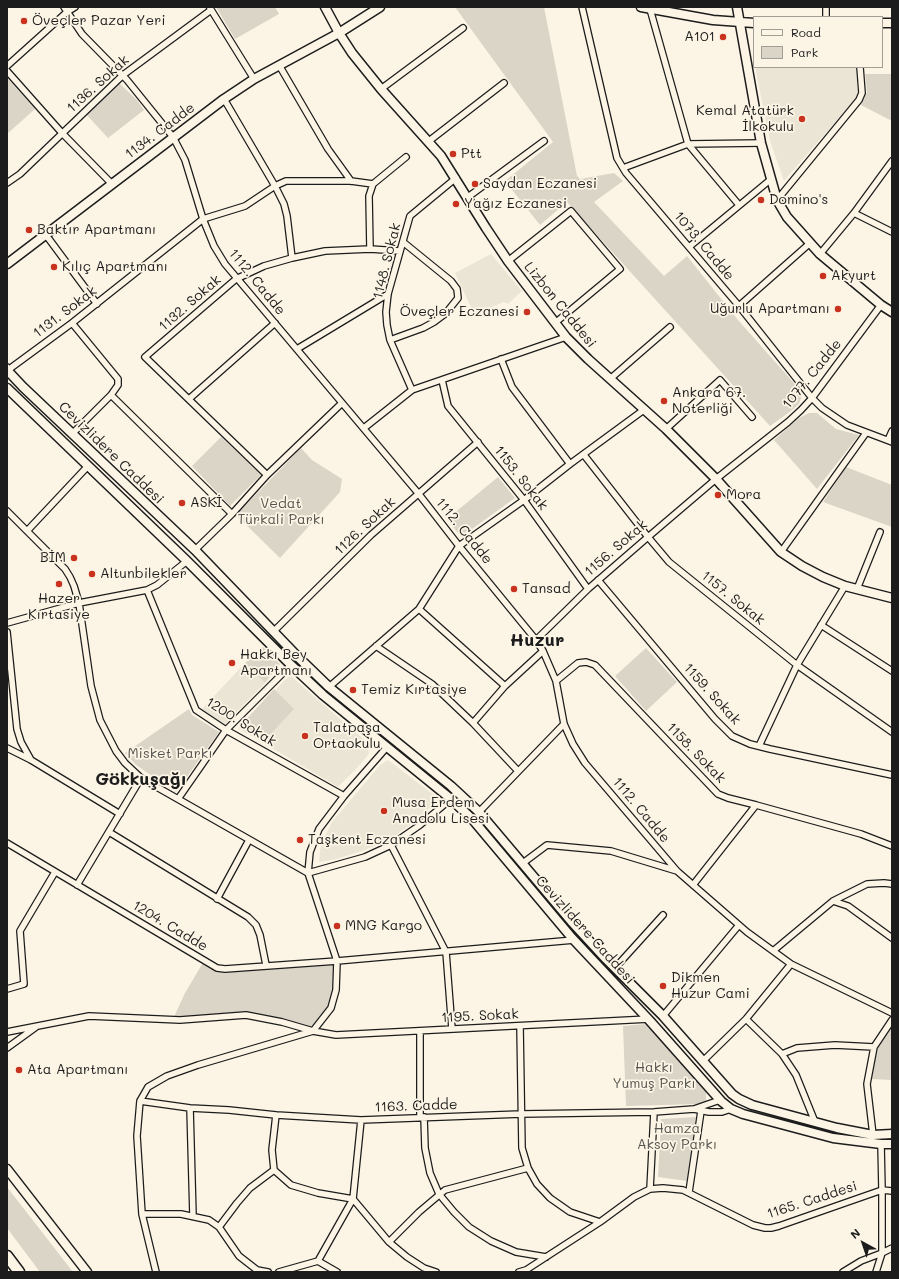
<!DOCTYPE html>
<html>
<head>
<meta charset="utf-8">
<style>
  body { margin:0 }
  #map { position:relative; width:899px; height:1279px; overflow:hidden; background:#fcf5e5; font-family:Mali,sans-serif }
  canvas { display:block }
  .frame { position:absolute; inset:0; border:8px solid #1c1c1c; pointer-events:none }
  .legend { position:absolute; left:753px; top:16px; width:130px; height:52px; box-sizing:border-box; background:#fcf5e5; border:1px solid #a29e95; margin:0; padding:5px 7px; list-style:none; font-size:12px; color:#1c1c1c }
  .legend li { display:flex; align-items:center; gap:8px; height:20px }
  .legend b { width:20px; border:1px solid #a29e95 }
  .north { position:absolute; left:843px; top:1223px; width:40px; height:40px; -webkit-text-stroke:3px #fcf5e5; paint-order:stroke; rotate:320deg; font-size:11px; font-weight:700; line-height:16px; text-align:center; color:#1c1c1c }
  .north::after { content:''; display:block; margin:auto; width:14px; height:18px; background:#1c1c1c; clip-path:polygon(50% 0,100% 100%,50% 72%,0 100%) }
</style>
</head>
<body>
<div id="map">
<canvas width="899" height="1279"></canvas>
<div class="frame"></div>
<ul class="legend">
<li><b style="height:5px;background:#fcf5e5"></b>Road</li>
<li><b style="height:11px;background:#dbd5c8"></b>Park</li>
</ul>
<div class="north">N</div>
</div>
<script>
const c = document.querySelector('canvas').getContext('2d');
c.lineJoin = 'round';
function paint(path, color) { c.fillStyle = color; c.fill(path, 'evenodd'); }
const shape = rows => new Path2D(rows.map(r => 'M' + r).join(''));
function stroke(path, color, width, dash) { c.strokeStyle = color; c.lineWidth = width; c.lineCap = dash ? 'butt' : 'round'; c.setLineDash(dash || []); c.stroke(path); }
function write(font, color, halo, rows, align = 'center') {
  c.font = font + ' Mali,sans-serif'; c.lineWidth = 3.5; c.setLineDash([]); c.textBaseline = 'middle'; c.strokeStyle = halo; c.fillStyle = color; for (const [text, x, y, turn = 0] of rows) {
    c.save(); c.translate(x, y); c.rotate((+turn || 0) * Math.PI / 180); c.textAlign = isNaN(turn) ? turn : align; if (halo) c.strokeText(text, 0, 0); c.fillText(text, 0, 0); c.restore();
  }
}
const built = shape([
  [755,67,856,67,858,93,856,98,784,181,770,141],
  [491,254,522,291,508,304,504,302,474,314,455,273],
  [245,663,265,683,225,724,201,710],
  [290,675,318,700,368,743,369,754,356,769,338,787,238,728],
  [388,760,438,798,439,800,410,825,389,840,362,851,336,859,319,862,321,844,332,822,380,765]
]);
const green = shape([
  [216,7,275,7,279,14,235,39],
  [455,7,544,7,577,176,580,179,614,173,623,181,594,202,664,276,687,256,738,320,793,382,802,395,799,404,791,411,770,426,567,202,540,225,505,181,553,142],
  [865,74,892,74,892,121,861,105,867,92],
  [7,78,35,109,7,134],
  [118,82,137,100,144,110,108,138,85,113],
  [809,413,817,413,836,429,859,435,817,489,774,440,799,418],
  [221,437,261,475,230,506,192,466],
  [301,448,312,460,342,479,340,492,280,558,236,515],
  [846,467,892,485,892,527,823,502],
  [498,477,515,498,461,537,447,519],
  [263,647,280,664,265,683,245,663],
  [646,648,677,682,646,711,615,676],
  [274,689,294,709,264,741,243,723],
  [189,709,192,715,219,732,176,792,136,765,125,753],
  [204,961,217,968,337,961,336,990,331,1008,313,1031,246,1015,173,1019,185,993],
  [647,1024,698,1078,706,1090,706,1101,700,1104,626,1106,623,1026],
  [892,1025,892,1080,871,1079,878,1048],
  [696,1117,687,1181,658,1177,661,1119],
  [7,1187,73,1272,40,1272,7,1228]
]);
const street = shape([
  [64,7,82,34,127,80,173,137,185,160,203,219,214,246,225,264,418,493,459,546,536,640,543,651,556,681,564,724,573,744,585,763,677,871,747,932,791,964,892,1013],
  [582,7,617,158,626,173,739,306,812,398,822,408,847,425,892,442],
  [826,7,826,17],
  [210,8,254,79],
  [650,9,688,144,739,205],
  [279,65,328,149,351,181],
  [7,66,67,12,75,7],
  [7,71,62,133,112,184],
  [381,89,463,28],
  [224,99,275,186,284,204,287,216,292,258],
  [429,141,504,83],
  [623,168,688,144,761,143],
  [7,183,20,174,123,75,211,10],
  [373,184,406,157],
  [468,197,544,141],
  [777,200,859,100,862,93,860,67],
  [854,213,892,232],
  [46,235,97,304],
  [689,247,770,180],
  [370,249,369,196,373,184],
  [820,254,854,213,892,161],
  [508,261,571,211,620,269,555,323],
  [739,306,809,244],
  [72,323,118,379,118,385,111,395,72,434],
  [390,340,423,328,434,322,446,313,458,298,457,289,451,281,403,242],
  [297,349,388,294],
  [501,359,512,387,570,464],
  [7,367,8,370,72,323,203,219,245,206,275,186,286,181,351,181,373,184],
  [610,379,670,327],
  [442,380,448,406,524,500,588,589],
  [412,390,390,340,387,325,386,312,388,294,410,216,456,178],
  [111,395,232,514],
  [189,399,275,323],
  [364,428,412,390,566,337],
  [666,429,720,380,752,417],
  [888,440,892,431],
  [584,455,648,537,669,562,797,665,892,732],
  [267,475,145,357,236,279,264,266,292,258,325,251,370,249,400,251],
  [7,511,65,569,70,577,74,586,79,603,91,686,100,720,116,751,125,763,141,778,308,873,365,857,391,845,420,825,451,799],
  [27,531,88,466],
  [195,550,232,514,267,475,342,403],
  [781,552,866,433],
  [598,580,715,719,732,736,750,744,770,749,892,775],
  [857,589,880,532],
  [147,590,196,710,226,730,344,796],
  [419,609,505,686],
  [7,623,79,603,147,590,157,585,187,561],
  [821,625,892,671],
  [7,632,17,729,21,742,31,760],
  [273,632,371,535,478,442],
  [536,640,588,589,648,537,716,479,788,422,801,410,812,398,881,305],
  [376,646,432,684,473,723,518,771],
  [556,681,578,663,586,662,595,665,718,794,728,798,756,805,861,834,892,846],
  [329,687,419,609,459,546,524,500,570,464,645,409],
  [473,723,505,686,543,651],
  [759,746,797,665,845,586],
  [7,748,31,760,120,814],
  [178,799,226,730,291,665],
  [479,812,564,724],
  [109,832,248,917,256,925,260,935,266,965],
  [7,843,217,968,225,969,337,961,574,940],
  [391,845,446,952,452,1029],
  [523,863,547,845,611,851,677,871],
  [77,885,141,778],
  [693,885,756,805],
  [217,899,249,840],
  [833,901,848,906,892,938],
  [773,951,833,901,867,884,884,883,892,884],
  [615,968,663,915],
  [7,989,24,984,20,931,55,872],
  [663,1016,739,925],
  [746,1019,782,1054,796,1075,815,1122],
  [520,1026,522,1148,528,1168,537,1184,550,1198,570,1212,600,1222],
  [313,1031,331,1008,336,990,337,961,308,873,310,852,319,829,344,796,387,747],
  [420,1031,420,1117],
  [7,1032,89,1016,180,1020,246,1015,282,1022,313,1031,336,1035,649,1019],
  [7,1048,36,1027],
  [782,1054,797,1048,835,1045,874,1047],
  [703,1061,746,1019,791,964],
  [140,1101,190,1108,229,1110,276,1115,361,1120,521,1114,654,1112,694,1109,709,1112,722,1112,731,1109],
  [190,1108,193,1216],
  [694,1109,720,1100],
  [276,1115,272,1150,274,1170,291,1185,318,1193,353,1199,389,1242,407,1257,424,1268,436,1272],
  [424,1117,425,1148,430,1173,439,1194,454,1212,469,1227,491,1241,516,1252,546,1257],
  [873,1135,867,1084,874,1047,892,1020],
  [650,1189,654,1112],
  [689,1192,701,1111],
  [142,1214,181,1214,209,1220,219,1227,239,1256,257,1270,268,1272],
  [219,1227,237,1203,250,1188,274,1170],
  [389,1242,419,1212,445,1190,528,1168],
  [318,1261,353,1199,361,1120],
  [156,1272,142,1214,137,1136,140,1101,148,1087,167,1076,198,1065,313,1031],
  [279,1272,318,1261,337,1272],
  [519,1272,526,1270,546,1257,600,1222,634,1197,650,1189,663,1188,683,1190,753,1225,765,1228,771,1228,779,1226,882,1190,892,1191],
  [843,1272,861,1261,882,1253,882,1190,881,1144],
  [876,1272,882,1253,892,1248]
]);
const secondary = shape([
  [325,7,339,33,352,53,381,89,441,156,486,228,508,261,566,337,588,359,666,429,716,479,781,552,802,566,823,577,845,586,892,598],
  [641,7,713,20,754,23],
  [737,7,761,143,777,200,787,217,820,254,881,305,892,312],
  [882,23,892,23],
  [7,264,224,99,254,79,339,33,380,7],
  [7,370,23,387,195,550,299,658,329,687,451,786,479,812,571,921,606,959,663,1016,732,1094,739,1099,752,1105,837,1128,873,1135,892,1134],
  [7,388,187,561,291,665,323,695,451,799,473,820,572,938,650,1021,721,1101,731,1109,743,1114,833,1138,881,1144,892,1144],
  [7,1169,87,1272]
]);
const highway = shape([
  [7,1256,19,1272]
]);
const markers = [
  [24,21,4,"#c8321e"],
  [723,37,4,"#c8321e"],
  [802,119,4,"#c8321e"],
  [453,154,4,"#c8321e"],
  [475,184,4,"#c8321e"],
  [761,200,4,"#c8321e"],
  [456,204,4,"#c8321e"],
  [29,230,4,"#c8321e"],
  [54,267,4,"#c8321e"],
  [823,276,4,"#c8321e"],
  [838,309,4,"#c8321e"],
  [527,312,4,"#c8321e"],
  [664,401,4,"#c8321e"],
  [718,495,4,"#c8321e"],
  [182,503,4,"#c8321e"],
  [74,558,4,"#c8321e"],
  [92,574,4,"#c8321e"],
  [59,584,4,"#c8321e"],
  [514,589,4,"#c8321e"],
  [232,663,4,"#c8321e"],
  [353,690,4,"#c8321e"],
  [305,736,4,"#c8321e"],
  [384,811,4,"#c8321e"],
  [300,840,4,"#c8321e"],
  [337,926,4,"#c8321e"],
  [663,986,4,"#c8321e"],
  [19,1070,4,"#c8321e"]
];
const poiNames = [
  ["Öveçler Pazar Yeri",32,21],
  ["A101",715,37,"right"],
  ["Kemal Atatürk",794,111,"right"],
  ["İlkokulu",794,127,"right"],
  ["Ptt",461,154],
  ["Saydan Eczanesi",483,184],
  ["Domino's",769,200],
  ["Yağız Eczanesi",464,204],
  ["Baktır Apartmanı",37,230],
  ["Kılıç Apartmanı",62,267],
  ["Akyurt",831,276],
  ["Uğurlu Apartmanı",830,309,"right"],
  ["Öveçler Eczanesi",519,312,"right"],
  ["Ankara 67.",672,393],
  ["Noterliği",672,409],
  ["Mora",726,495],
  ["ASKİ",190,503],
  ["BİM",66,558,"right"],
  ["Altunbilekler",100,574],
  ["Tansad",522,589],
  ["Hazer",59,599,"center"],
  ["Kırtasiye",59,615,"center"],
  ["Hakkı Bey",240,655],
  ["Apartmanı",240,671],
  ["Temiz Kırtasiye",361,690],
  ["Talatpaşa",313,728],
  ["Ortaokulu",313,744],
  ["Musa Erdem",392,803],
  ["Anadolu Lisesi",392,819],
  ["Taşkent Eczanesi",308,840],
  ["MNG Kargo",345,926],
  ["Dikmen",671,978],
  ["Huzur Cami",671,994],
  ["Ata Apartmanı",27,1070]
];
const streetNames = [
  ["1136. Sokak",98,84,-42],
  ["1134. Cadde",160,131,-37],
  ["1073. Cadde",704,246,50],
  ["1148. Sokak",387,261,-76],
  ["1112. Cadde",257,282,51],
  ["1132. Sokak",190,303,-41],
  ["Lizbon Caddesi",560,305,51],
  ["1131. Sokak",65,312,-37],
  ["1077. Cadde",812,374,-51],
  ["Cevizlidere Caddesi",111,453,44],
  ["1153. Sokak",521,478,52],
  ["1126. Sokak",365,526,-43],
  ["1112. Cadde",464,531,51],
  ["1156. Sokak",616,548,-41],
  ["1157. Sokak",733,598,39],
  ["1159. Sokak",712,694,48],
  ["1200. Sokak",241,722,32],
  ["1158. Sokak",696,753,46],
  ["1112. Cadde",641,810,50],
  ["1204. Cadde",170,926,31],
  ["Cevizlidere Caddesi",585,930,48],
  ["1195. Sokak",480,1016,-3],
  ["1163. Cadde",416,1106,-2],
  ["1165. Caddesi",812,1200,-18]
];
const parkNames = [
  ["Vedat",281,504],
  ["Türkali Parkı",281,520],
  ["Misket Parkı",170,754],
  ["Hakkı",654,1068],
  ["Yumuş Parkı",654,1084],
  ["Hamza",677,1129],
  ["Aksoy Parkı",677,1145]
];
const districtNames = [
  ["Huzur",537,640],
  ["Gökkuşağı",141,779]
];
paint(built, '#ebe5d6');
paint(green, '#dbd5c8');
stroke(street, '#1c1c1c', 8);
stroke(secondary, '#1c1c1c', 11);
stroke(highway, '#1c1c1c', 13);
stroke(street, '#fcf5e5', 5.5);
stroke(secondary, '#fcf5e5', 8);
stroke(highway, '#fcf5e5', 10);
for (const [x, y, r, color] of markers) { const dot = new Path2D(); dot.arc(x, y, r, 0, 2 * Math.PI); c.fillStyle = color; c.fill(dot); stroke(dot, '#fcf5e5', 1.5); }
write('14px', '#1c1c1c', '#fcf5e5', poiNames, 'left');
write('14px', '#1c1c1c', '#fcf5e5', streetNames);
write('14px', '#555450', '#fcf5e5', parkNames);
write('bold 18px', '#1c1c1c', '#fcf5e5', districtNames);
</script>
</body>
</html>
